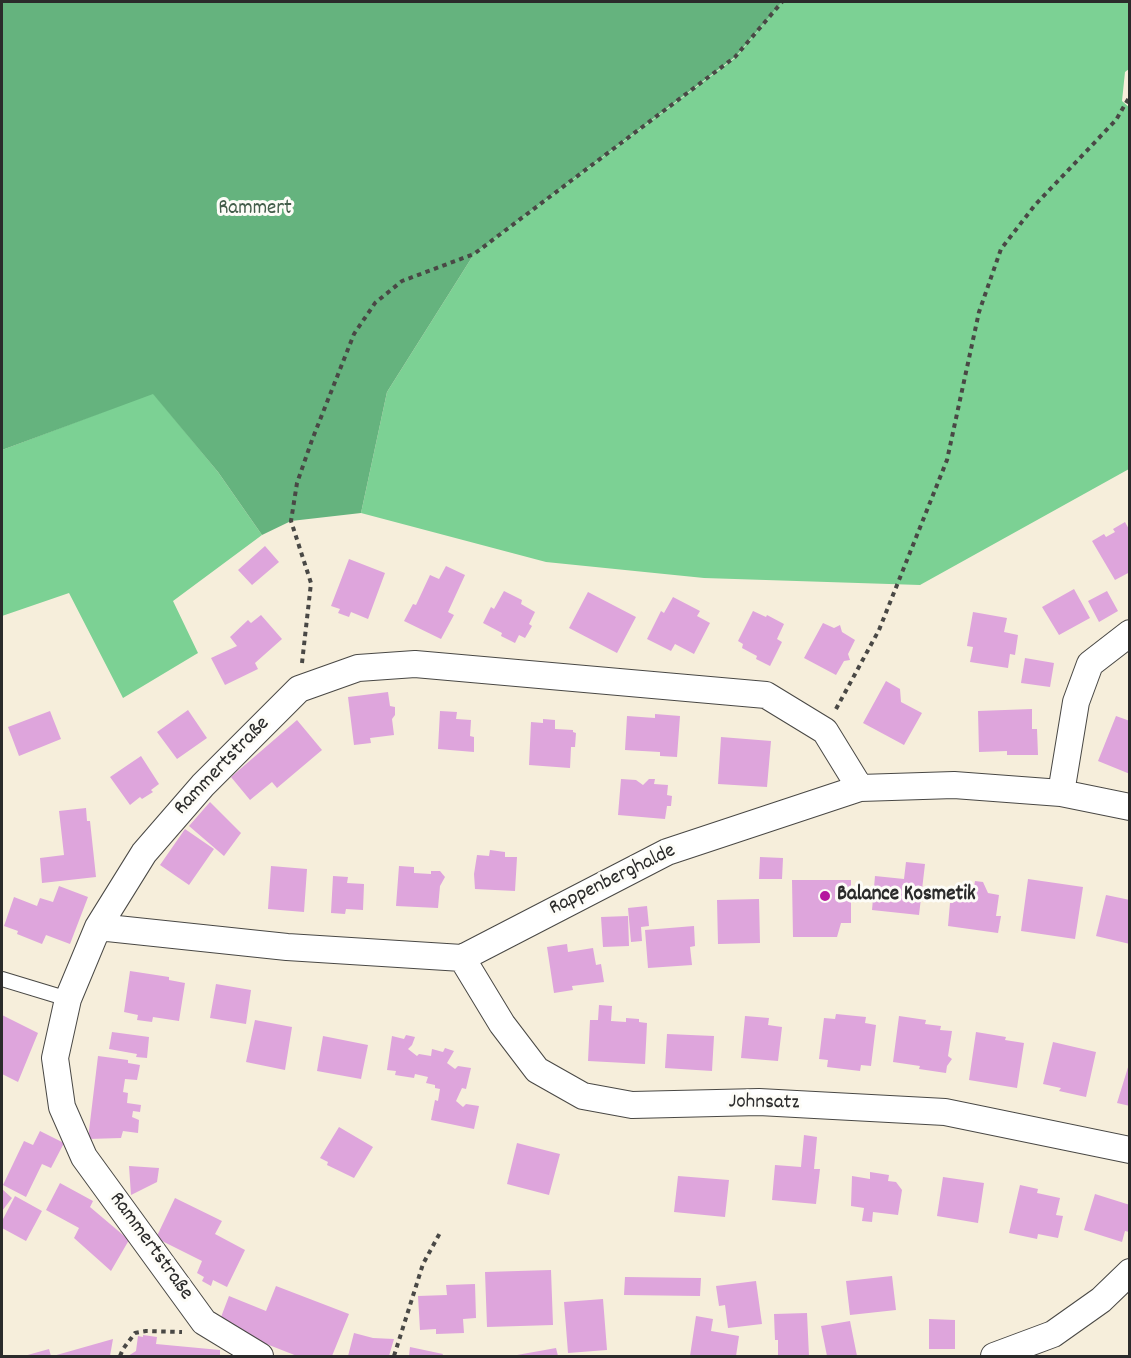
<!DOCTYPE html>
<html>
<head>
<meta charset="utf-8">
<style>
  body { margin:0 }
  #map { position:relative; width:1131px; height:1358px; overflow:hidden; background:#f6eedb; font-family:Dekko,sans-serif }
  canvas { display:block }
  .frame { position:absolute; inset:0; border:3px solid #2b2b2b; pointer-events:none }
</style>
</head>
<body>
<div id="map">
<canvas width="1131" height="1358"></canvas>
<div class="frame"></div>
</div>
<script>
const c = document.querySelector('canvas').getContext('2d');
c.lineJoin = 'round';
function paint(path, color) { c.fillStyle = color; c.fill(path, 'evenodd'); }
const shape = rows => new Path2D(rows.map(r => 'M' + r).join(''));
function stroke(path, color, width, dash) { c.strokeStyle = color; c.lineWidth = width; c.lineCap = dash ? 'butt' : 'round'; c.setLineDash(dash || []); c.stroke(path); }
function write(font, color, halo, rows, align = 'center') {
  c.font = font + ' Dekko,sans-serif'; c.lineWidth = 6; c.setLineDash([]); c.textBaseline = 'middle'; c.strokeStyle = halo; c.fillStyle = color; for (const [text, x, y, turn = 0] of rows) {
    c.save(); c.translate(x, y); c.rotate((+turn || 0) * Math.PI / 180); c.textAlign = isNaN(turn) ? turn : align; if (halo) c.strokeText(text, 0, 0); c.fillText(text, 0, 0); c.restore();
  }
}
const green = shape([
  [782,2,1129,2,1129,69,1125,72,1122,101,1130,108,1129,469,920,585,704,578,546,562,361,513,387,392,474,254,735,58],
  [153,393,218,472,262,535,173,601,198,653,123,698,69,593,2,616,2,450]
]);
const forest = shape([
  [2,2,782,2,735,57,474,254,387,392,361,513,291,521,262,535,218,472,153,394,2,450]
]);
const building = shape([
  [1125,522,1130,531,1130,572,1115,580,1092,541,1104,534,1106,537,1115,532,1113,529],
  [265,546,279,562,252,585,238,570],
  [349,559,385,573,368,619,351,612,349,617,338,613,340,609,331,606],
  [446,566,465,575,448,612,454,615,441,639,404,621,413,604,416,605,430,575,439,579],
  [1074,589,1090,618,1059,635,1042,607],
  [504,591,522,600,521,604,535,612,529,624,532,626,525,638,519,635,515,643,501,636,502,633,483,623,491,607,494,609],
  [1107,591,1118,611,1099,622,1088,601],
  [588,592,636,617,617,653,569,628],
  [673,597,700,611,697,616,710,623,694,654,675,644,671,651,647,639,661,611,664,613],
  [753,611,766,617,767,615,784,624,777,639,782,642,770,666,756,659,757,656,742,648,743,644,738,641],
  [973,612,1007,618,1004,632,1018,635,1015,655,1010,654,1008,668,970,662,973,647,967,646],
  [261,615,282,639,255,663,258,669,225,685,211,658,237,646,230,637,248,620,251,623],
  [823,623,834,628,840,625,842,632,855,640,848,654,850,660,844,661,836,675,804,658],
  [1025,658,1054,663,1050,687,1021,683],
  [886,681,900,689,901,702,922,713,904,745,863,723],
  [388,692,390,706,395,707,395,715,392,719,394,735,370,738,371,743,354,745,348,697],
  [1032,709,1032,729,1037,729,1038,755,1007,755,1007,751,979,752,978,711],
  [188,710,207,738,177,759,157,732],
  [50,711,61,739,19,756,8,727],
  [440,711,457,712,456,719,471,720,470,736,474,737,474,752,438,749],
  [655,714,680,716,677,757,660,756,660,752,625,750,627,716,655,718],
  [1116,716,1130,721,1130,774,1098,761],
  [543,719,555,720,555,729,573,730,573,732,576,733,575,747,571,747,570,768,529,765,531,722,543,723],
  [297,720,322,750,277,788,272,782,250,800,231,777],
  [721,737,771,741,767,787,718,784],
  [141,756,159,784,151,790,153,792,142,799,140,797,130,805,110,777],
  [621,779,636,780,643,785,649,779,655,779,654,784,668,785,667,795,672,796,671,806,667,806,665,819,618,815],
  [210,802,241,833,224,856,189,826],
  [86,808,87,821,90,821,96,877,42,883,40,858,64,855,59,811],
  [185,829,214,849,189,885,160,865],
  [490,850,505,852,505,857,517,857,515,891,475,889,474,874,477,855,489,856],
  [760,857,783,858,782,879,759,879],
  [906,862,925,864,919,915,872,910,875,876,904,879],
  [271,866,307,869,304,912,268,909],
  [399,866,414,867,414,873,431,874,431,871,440,871,445,877,440,886,438,908,396,906],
  [333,876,348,877,347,883,364,884,363,910,346,909,345,914,331,913],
  [1028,879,1083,887,1075,939,1021,931],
  [792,880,851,880,851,923,841,923,837,937,793,937],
  [975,881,983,882,988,893,999,895,996,916,1001,916,998,933,948,926,950,903,953,903,956,884,974,887],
  [59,886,88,897,70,944,46,935,42,944,17,934,18,931,4,926,14,897,37,906,40,898,53,902],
  [1106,895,1130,900,1130,944,1096,936],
  [759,899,760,943,718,944,717,900],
  [647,906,649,926,641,927,642,941,631,942,628,908],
  [628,916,629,946,603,947,601,917],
  [694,926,695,946,690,947,692,965,648,968,645,930],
  [567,944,568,952,593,948,596,965,601,964,604,982,572,986,573,990,554,993,547,947],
  [130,971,169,977,169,980,185,983,179,1021,153,1017,152,1022,137,1020,138,1015,124,1012],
  [216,984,251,990,246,1024,210,1018],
  [599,1005,612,1006,611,1021,626,1022,626,1018,639,1019,639,1022,647,1023,645,1064,588,1061,590,1020,598,1020],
  [836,1014,866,1017,865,1023,876,1025,871,1066,861,1065,860,1071,827,1067,828,1060,819,1059,824,1018,835,1019],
  [2,1015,38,1033,18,1082,2,1074],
  [745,1016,769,1018,768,1025,782,1027,778,1061,741,1058],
  [899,1016,926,1020,925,1024,941,1026,940,1030,952,1031,948,1056,952,1059,947,1066,946,1073,919,1069,920,1066,893,1062],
  [255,1020,292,1027,285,1070,246,1062],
  [112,1032,149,1037,147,1058,136,1057,137,1054,109,1049],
  [976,1032,1006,1037,1005,1040,1024,1043,1017,1088,969,1080],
  [667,1034,714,1036,712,1071,665,1068],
  [406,1035,415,1037,412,1045,408,1049,417,1056,419,1054,431,1056,432,1049,443,1052,445,1048,454,1051,447,1063,455,1069,458,1066,471,1068,466,1089,462,1088,456,1101,463,1107,466,1104,479,1106,474,1129,431,1120,435,1100,438,1101,440,1089,435,1088,435,1085,426,1083,428,1077,415,1074,414,1078,395,1075,396,1071,387,1070,392,1036,404,1039],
  [323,1036,368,1045,361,1079,317,1071],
  [1053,1042,1096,1052,1086,1097,1059,1091,1061,1088,1043,1084],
  [98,1056,128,1060,128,1063,140,1065,137,1080,125,1079,123,1092,128,1093,127,1103,141,1105,140,1112,133,1111,132,1117,139,1120,138,1133,123,1131,121,1138,88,1139],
  [1129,1064,1130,1065,1130,1106,1117,1103],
  [339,1127,373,1147,354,1178,327,1165,328,1162,320,1158],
  [40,1131,64,1143,51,1168,42,1164,26,1197,3,1185,24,1141,33,1145],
  [804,1135,817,1137,814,1169,820,1169,816,1204,772,1200,775,1165,801,1167],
  [517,1143,560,1154,549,1195,507,1184],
  [129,1166,159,1168,157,1182,131,1195],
  [870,1172,889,1175,888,1181,896,1182,902,1190,898,1215,873,1212,872,1222,862,1221,864,1208,851,1206,852,1176,870,1179],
  [678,1176,729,1180,725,1217,674,1212],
  [943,1177,984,1183,978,1223,937,1216],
  [60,1183,93,1201,90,1207,129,1240,111,1271,74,1238,79,1228,46,1210],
  [1020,1185,1038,1189,1037,1193,1060,1198,1056,1215,1063,1216,1058,1238,1038,1234,1037,1239,1009,1233],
  [2,1189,12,1198,2,1211],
  [1095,1194,1130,1205,1130,1230,1129,1232,1125,1231,1122,1242,1084,1230],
  [15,1196,42,1211,26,1241,2,1228,2,1221],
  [175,1198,222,1221,215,1234,245,1250,227,1287,213,1280,211,1286,202,1281,204,1277,197,1273,202,1261,156,1238],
  [551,1270,553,1325,487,1327,485,1272],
  [892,1276,896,1310,850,1315,846,1281],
  [625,1277,701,1278,700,1296,624,1295],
  [756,1281,762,1324,728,1328,725,1305,719,1306,716,1286],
  [475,1284,476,1318,463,1319,464,1333,436,1334,436,1329,420,1330,418,1296,447,1295,446,1285],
  [276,1286,349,1314,332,1356,297,1356,218,1325,229,1296,266,1311],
  [603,1299,607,1350,568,1353,564,1302],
  [807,1313,809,1356,778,1356,778,1340,775,1340,774,1314],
  [696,1316,713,1319,711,1331,739,1336,736,1356,690,1356],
  [929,1319,955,1320,955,1349,929,1349],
  [850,1321,857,1356,827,1356,821,1326],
  [354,1333,373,1338,394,1339,389,1356,348,1356],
  [143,1335,157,1337,156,1344,220,1350,220,1356,128,1356,136,1351,138,1336,143,1337],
  [113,1339,110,1356,53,1356],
  [410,1347,443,1354,442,1356,409,1356],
  [556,1348,558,1356,517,1356,517,1355],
  [49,1349,51,1356,24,1356]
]);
const path = shape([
  [302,663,311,583,291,521,297,483,312,440,354,334,375,303,402,281,474,254,735,57,782,2],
  [836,709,879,630,947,460,979,312,1001,249,1035,205,1116,120,1130,96],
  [120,1356,123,1349,135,1333,146,1331,182,1332],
  [394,1356,423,1264,441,1231]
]);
const service = shape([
  [2,979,68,999]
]);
const minor = shape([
  [1061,793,1076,702,1090,664,1130,633],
  [98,927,287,947,462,958,667,852,860,788,954,785,1061,793,1130,807],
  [462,958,502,1024,537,1070,583,1096,632,1105,759,1102,945,1112,1130,1150],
  [260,1356,204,1322,84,1157,62,1107,55,1058,68,999,98,927,144,853,203,785,299,689,358,668,415,664,766,695,825,731,860,788],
  [994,1356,1053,1334,1101,1300,1130,1272]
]);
const markers = [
  [825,896,6,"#b5179e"]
];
const parkNames = [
  ["Rammert",255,210]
];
const streetNames = [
  ["Rammertstraße",223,767,-46],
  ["Rappenberghalde",613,881,-26],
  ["Johnsatz",764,1104,1],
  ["Rammertstraße",150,1247,54]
];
const poiNames = [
  ["Balance Kosmetik",837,896]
];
paint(green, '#7cd194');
paint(forest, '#65b37e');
paint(building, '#dea5dc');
stroke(service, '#494845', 16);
stroke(minor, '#494845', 28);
stroke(path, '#494845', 4, [4.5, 4.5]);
stroke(service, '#fff', 14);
stroke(minor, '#fff', 26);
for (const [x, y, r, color] of markers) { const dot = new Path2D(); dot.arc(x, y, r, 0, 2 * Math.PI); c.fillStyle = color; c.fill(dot); stroke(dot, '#fdfcf7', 2); }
write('21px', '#435d4a', '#fdfcf7', parkNames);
write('21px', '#2b2b2b', '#fdfcf7', streetNames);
write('bold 21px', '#2b2b2b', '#fdfcf7', poiNames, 'left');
</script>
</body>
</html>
